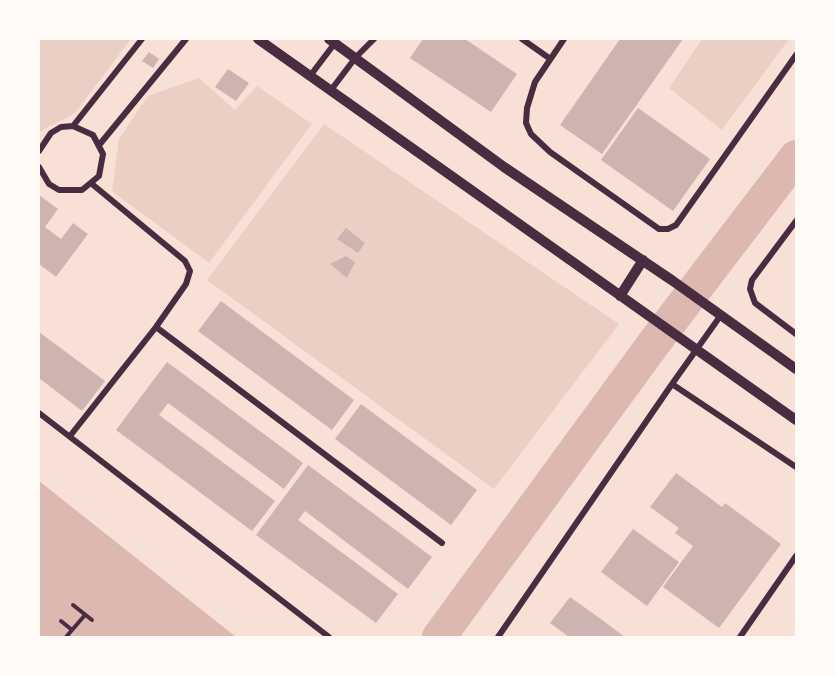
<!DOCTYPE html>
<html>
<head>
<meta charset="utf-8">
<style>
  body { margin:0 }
  #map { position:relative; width:835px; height:676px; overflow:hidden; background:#f7e1d7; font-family:Jost,sans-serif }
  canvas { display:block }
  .frame { position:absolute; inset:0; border:40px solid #fffaf5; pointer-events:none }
</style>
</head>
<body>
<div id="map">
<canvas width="835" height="676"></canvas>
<div class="frame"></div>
</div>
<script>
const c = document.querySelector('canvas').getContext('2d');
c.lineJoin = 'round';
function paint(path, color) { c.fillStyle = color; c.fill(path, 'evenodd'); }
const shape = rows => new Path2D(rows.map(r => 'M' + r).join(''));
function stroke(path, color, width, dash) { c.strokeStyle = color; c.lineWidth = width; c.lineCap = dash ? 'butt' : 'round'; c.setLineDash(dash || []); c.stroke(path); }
const green = shape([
  [39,39,131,39,75,113,39,132],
  [702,39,789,39,722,130,669,88],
  [199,78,235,110,257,86,312,124,209,263,112,191,119,139,148,96],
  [324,124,619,324,494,489,207,280]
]);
const water = shape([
  [39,481,236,637,39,637]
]);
const river = shape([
  [439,637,654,343,796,157]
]);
const building = shape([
  [423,39,465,39,517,74,491,112,410,58],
  [620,39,683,39,602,154,560,125],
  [149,52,159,59,153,68,142,61],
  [228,69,249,83,236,101,215,87],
  [638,108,710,159,673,211,601,160],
  [39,195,58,209,45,227,61,239,73,223,88,234,56,277,39,264],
  [346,228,365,243,358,253,337,239],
  [346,256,355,262,347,278,330,264],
  [221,301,354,400,332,430,198,331],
  [39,332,105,381,82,411,39,378],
  [167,362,303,463,284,489,168,403,159,415,275,501,252,531,116,430],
  [361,404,477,490,451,525,335,439],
  [308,465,432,557,408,589,305,511,298,520,398,594,376,623,256,535],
  [676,473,722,507,725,503,781,544,719,628,663,587,693,546,675,533,679,528,650,507],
  [633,529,679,562,647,606,601,572],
  [570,597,598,617,625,637,569,637,550,623]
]);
const path = shape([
  [73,605,92,620],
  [61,621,72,630],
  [66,637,85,615]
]);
const minor = shape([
  [522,39,549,58],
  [564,39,535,82,527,108,526,123,531,134,550,152,659,229,668,229,676,225,796,55],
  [310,76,335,43],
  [331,90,356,57,374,39],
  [73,126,142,39],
  [100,144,186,39],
  [39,151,51,133,61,127,73,126,93,135,103,154,99,176,82,190,59,190,49,184,39,167],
  [796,221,752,280,750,289,755,303,796,334],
  [156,327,442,543],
  [672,384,721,315],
  [39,413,329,637],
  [70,436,156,327,186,284,190,271,185,261,92,184],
  [498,637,672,384,796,467],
  [740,637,796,556]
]);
const tertiary = shape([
  [258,39,796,420],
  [329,39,504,167,673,281,796,369],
  [620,296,643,260]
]);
paint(green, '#ebcfc5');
paint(water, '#dcb8b0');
stroke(river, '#dcb8b0', 34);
paint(building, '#ccb4b1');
stroke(path, '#4a2c40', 4);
stroke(minor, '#4a2c40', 6);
stroke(tertiary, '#4a2c40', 10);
</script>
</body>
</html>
